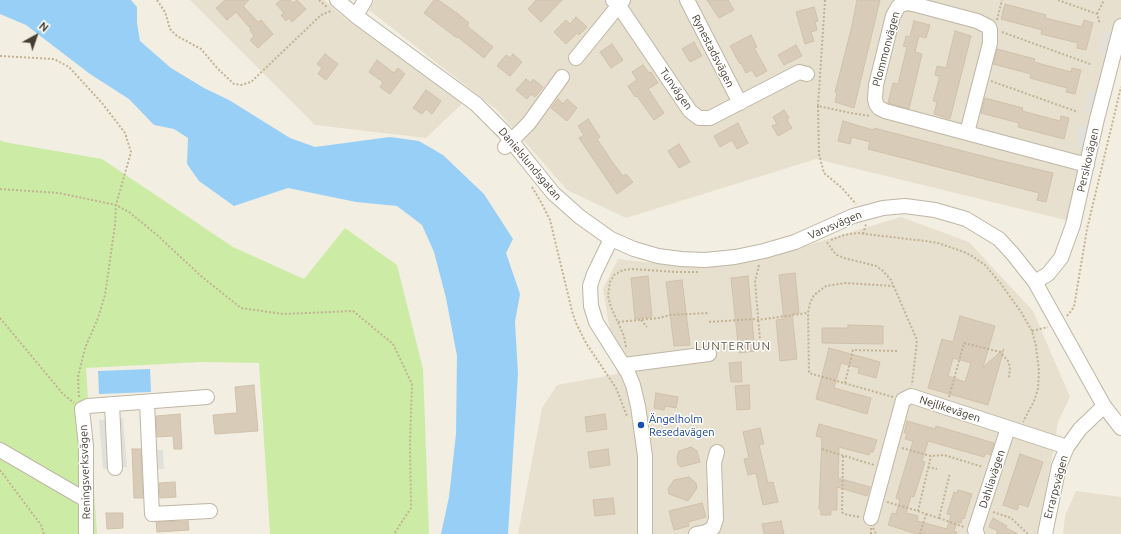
<!DOCTYPE html>
<html>
<head>
<meta charset="utf-8">
<style>
  body { margin:0 }
  #map { position:relative; width:1121px; height:534px; overflow:hidden; background:#f3eee2; font-family:Ubuntu,sans-serif }
  canvas { display:block }
  .north { position:absolute; left:16px; top:16px; width:40px; height:40px; -webkit-text-stroke:3px #fff; paint-order:stroke; rotate:40deg; font-size:11px; font-weight:700; line-height:16px; text-align:center; color:#453d32 }
  .north::after { content:''; display:block; margin:auto; width:14px; height:18px; background:#453d32; clip-path:polygon(50% 0,100% 100%,50% 72%,0 100%) }
</style>
</head>
<body>
<div id="map">
<canvas width="1121" height="534"></canvas>
<div class="north">N</div>
</div>
<script>
const c = document.querySelector('canvas').getContext('2d');
c.lineJoin = 'round';
function paint(path, color) { c.fillStyle = color; c.fill(path, 'evenodd'); }
const shape = rows => new Path2D(rows.map(r => 'M' + r).join(''));
function stroke(path, color, width, dash) { c.strokeStyle = color; c.lineWidth = width; c.lineCap = dash ? 'butt' : 'round'; c.setLineDash(dash || []); c.stroke(path); }
function write(font, color, halo, rows, align = 'center') {
  c.font = font + ' Ubuntu,sans-serif'; c.lineWidth = 3; c.setLineDash([]); c.textBaseline = 'middle'; c.strokeStyle = halo; c.fillStyle = color; for (const [text, x, y, turn = 0] of rows) {
    c.save(); c.translate(x, y); c.rotate((+turn || 0) * Math.PI / 180); c.textAlign = isNaN(turn) ? turn : align; if (halo) c.strokeText(text, 0, 0); c.fillText(text, 0, 0); c.restore();
  }
}
const residential = shape([
  [190,0,324,0,341,15,465,101,426,138,315,125],
  [374,0,1121,0,1121,20,1070,221,816,159,626,218,567,190,497,110,369,10],
  [901,217,969,242,1033,311,1070,397,1058,422,1039,534,518,534,542,408,557,385,617,374,603,289,618,259,685,267,762,259],
  [1076,491,1121,497,1121,534,1063,534,1065,516]
]);
const green = shape([
  [0,140,4,142,102,159,233,247,304,279,345,228,397,265,423,369,429,534,270,534,259,363,201,362,86,368,97,534,0,534]
]);
const parking = shape([
  [1104,32,1111,33,1106,55,1099,53],
  [1089,91,1096,93,1091,114,1083,112],
  [1080,125,1088,127,1083,148,1075,147],
  [123,418,127,467,103,469,99,420],
  [156,450,163,450,164,469,157,469]
]);
const water = shape([
  [0,0,131,0,137,7,137,23,140,41,171,68,204,88,229,100,290,138,315,147,390,137,419,141,443,155,484,194,513,239,506,253,520,294,515,322,518,374,508,534,441,534,449,497,456,434,457,356,446,298,434,252,422,225,397,206,356,202,288,188,234,206,199,181,187,164,188,138,174,129,154,125,129,99,90,74,26,25,0,14],
  [150,369,151,392,99,394,98,371]
]);
const building = shape([
  [225,0,249,0,243,6,258,22,261,20,273,34,258,48,250,40,254,36,250,30,251,29,236,12,227,20,216,8,225,0],
  [281,0,290,0,293,3,297,0,306,9,292,22,289,18,286,21,281,15,284,13,276,4,281,0],
  [434,0,438,0,458,14,469,23,467,26,493,47,484,58,458,37,457,38,424,13,434,0],
  [536,0,562,0,541,22,528,9,536,0],
  [707,0,728,0,734,10,719,18,707,0],
  [857,0,880,0,854,108,835,102,837,93,835,92,851,30,857,0],
  [1005,4,1046,15,1045,18,1082,27,1084,20,1093,23,1086,50,1077,48,1078,43,1041,34,1042,30,1001,19,1005,4],
  [814,7,818,21,815,22,817,30,811,32,814,41,805,44,796,12,814,7],
  [576,17,587,27,579,35,577,33,566,44,554,32,566,20,570,24,576,17],
  [914,21,930,25,926,38,919,36,915,52,922,54,909,109,888,103,893,83,898,84,907,47,903,46,905,41,906,36,910,37,914,21],
  [955,31,971,36,950,119,934,114,937,102,933,101,939,79,939,76,935,75,937,66,946,68,955,31],
  [751,35,757,47,754,48,767,71,756,77,752,70,746,73,741,63,740,64,730,46,751,35],
  [694,42,702,56,690,62,682,49,694,42],
  [612,44,623,60,611,68,600,52,612,44],
  [796,45,802,56,784,65,778,55,796,45],
  [997,49,1035,59,1034,62,1071,72,1072,68,1081,70,1075,94,1066,92,1067,88,1030,78,1031,74,993,64,997,49],
  [325,54,338,64,326,80,318,74,322,68,317,64,325,54],
  [513,54,522,62,510,76,497,66,506,55,510,58,513,54],
  [377,60,394,73,398,68,405,74,390,94,380,87,383,82,369,72,377,60],
  [643,65,649,73,651,72,658,83,648,89,664,113,654,120,637,96,635,97,628,86,637,80,632,72,643,65],
  [526,79,531,83,533,79,543,87,535,97,531,94,527,99,516,90,526,79],
  [426,90,441,101,432,114,426,109,422,114,413,108,426,90],
  [985,98,1023,108,1022,111,1060,121,1061,116,1069,118,1064,139,1018,127,1019,123,981,113,985,98],
  [558,99,563,104,567,99,577,108,567,121,551,108,558,99],
  [784,110,789,118,787,120,792,128,778,136,772,126,777,124,773,117,784,110],
  [588,119,600,137,597,139,613,163,623,176,626,174,633,182,617,194,579,138,584,135,578,126,588,119],
  [843,121,873,130,874,128,998,160,1053,173,1046,202,1037,200,1039,193,868,149,870,142,852,137,850,144,838,141,843,121],
  [738,123,748,143,737,149,732,140,720,147,714,136,738,123],
  [679,144,690,162,679,168,668,151,679,144],
  [795,273,799,313,792,314,797,359,780,361,776,320,784,319,779,275,795,273],
  [648,276,652,317,635,319,631,278,648,276],
  [748,276,755,351,739,353,731,278,748,276],
  [682,280,690,345,674,346,666,282,682,280],
  [960,316,995,326,983,367,1004,349,988,405,928,388,942,339,953,342,960,316],
  [953,358,971,363,965,382,948,376,953,358],
  [848,325,883,326,883,344,822,343,822,328,848,328,848,325],
  [829,348,880,362,876,378,858,373,859,368,841,363,834,388,871,398,867,414,816,399,829,348],
  [741,362,742,382,731,382,729,363,741,362],
  [254,385,258,431,215,434,213,415,237,413,235,387,254,385],
  [749,385,750,409,737,410,735,386,749,385],
  [656,393,678,397,676,408,665,406,664,410,654,408,656,393],
  [180,414,182,449,174,449,173,436,157,437,156,416,180,414],
  [605,414,607,429,587,432,585,417,605,414],
  [907,421,935,429,936,426,994,443,990,455,986,453,984,457,928,441,927,445,922,461,925,462,914,497,911,496,906,513,918,516,917,521,947,529,951,515,947,514,954,492,957,493,958,490,972,494,964,519,962,518,961,523,957,522,954,531,957,532,956,534,917,534,888,525,892,513,896,514,900,500,896,498,913,441,905,439,907,433,904,433,907,421],
  [819,424,877,440,873,452,870,452,869,455,839,447,838,478,870,487,867,496,837,487,837,510,831,510,831,515,821,515,821,510,819,509,822,438,816,436,819,424],
  [760,428,764,444,759,445,768,483,773,482,778,502,763,505,756,473,748,475,744,459,749,458,743,432,760,428],
  [691,447,697,451,700,462,681,467,678,464,677,457,679,451,691,447],
  [132,449,141,449,143,498,134,498,132,449],
  [608,449,610,465,590,468,588,452,608,449],
  [1020,454,1043,462,1028,507,1019,504,1017,510,1003,505,1020,454],
  [689,477,696,483,697,488,688,501,669,494,668,489,674,480,689,477],
  [175,482,176,497,160,498,159,483,175,482],
  [613,498,615,514,595,516,593,500,613,498],
  [702,503,706,517,688,522,689,526,674,530,669,511,702,503],
  [106,513,123,513,123,528,107,529,106,513],
  [993,518,1007,526,1006,528,1018,534,996,534,998,531,989,527,993,518],
  [188,521,189,530,157,532,156,522,188,521],
  [781,521,784,534,764,534,762,524,781,521]
]);
const path = shape([
  [157,0,165,12,170,29,177,36,201,49,218,69,234,84,241,85,251,82,321,15,331,11],
  [319,0,328,8],
  [825,0,818,106,851,113,870,116],
  [1058,0,1097,14,1100,24],
  [1097,14,1104,0],
  [997,20,1002,0],
  [1002,32,1090,64],
  [0,56,54,59,69,67,102,103,125,133,131,152,116,205,115,225,105,295,98,318,85,348,78,377,79,398],
  [991,81,1078,112],
  [818,106,819,154,824,173,842,188,856,204],
  [532,187,541,202,550,220,572,311,576,323,586,343,616,388,627,416],
  [0,189,59,193,116,205,129,212,157,235,201,276,241,308,283,314,353,311,393,344,412,384,410,444,411,508,394,534],
  [863,234,866,224],
  [831,240,844,235,857,233,925,241,938,243,964,252,972,256,985,265,1001,284,1021,312,1032,331,1036,346,1039,371,1038,389,1034,401,1023,422],
  [827,242,833,251,837,255,844,258,876,266,882,270,891,280,917,340,912,385],
  [759,265,755,282,760,340],
  [1067,316,1074,307,1087,229,1121,87],
  [0,318,63,394,74,403],
  [641,320,647,327],
  [618,322,659,318,670,315,708,313],
  [709,322,753,319,758,320,807,313],
  [1032,331,1048,327],
  [626,347,624,336,611,307,608,296,610,282,614,275,623,270,632,269,677,272,699,272],
  [845,383,853,350,897,351],
  [893,397,809,373,808,313,810,303,814,295,826,286,845,283,893,286],
  [949,397,964,343,1000,352,1008,361,1010,367,1009,378],
  [902,448,931,456,944,455,983,467],
  [822,449,874,465],
  [843,456,842,512,844,514,859,517],
  [928,467,937,469],
  [0,470,41,525,44,534],
  [887,502,918,511,931,456],
  [918,511,926,514,920,534],
  [993,512,1011,518,1028,534],
  [926,514,939,518,950,473],
  [939,518,964,527],
  [873,528,876,534],
  [871,534,871,528]
]);
const minor = shape([
  [337,0,356,16,476,104,504,132,553,193,580,217,611,239,634,249,658,256,681,259,705,260,735,257,764,251,795,242,853,216,883,208,905,206,935,210,966,219,999,239,1012,253,1035,282,1104,406,1121,428],
  [613,0,619,6,690,111,699,118,710,118,799,72,807,74],
  [687,0,740,103],
  [356,16,365,0],
  [576,58,623,0],
  [967,133,885,111,879,108,876,104,875,99,876,85,893,16,898,7,900,5,907,3,913,4,977,21,989,27,990,30,990,43,967,133,1087,165],
  [505,147,529,123,562,77],
  [611,239,594,274,590,286,591,306,596,322,628,373,633,385,638,406,645,456,645,534],
  [1035,282,1048,274,1061,258,1073,225,1097,119,1121,26],
  [624,365,709,354],
  [147,402,152,514,210,511],
  [112,404,115,468],
  [0,450,86,500],
  [871,518,903,400,911,396,1067,447],
  [86,534,86,446,82,409,88,406,207,397],
  [696,534,706,532,713,528,716,519,714,463,717,452],
  [977,534,975,530,1008,428],
  [1045,534,1059,466,1067,447,1080,429,1104,406]
]);
const markers = [
  [641,425,4,"#1a4fb4"]
];
const streetNames = [
  ["Plommonvägen",886,49,-75],
  ["Rynestadsvägen",713,51,63],
  ["Tunvägen",676,89,55],
  ["Persikovägen",1088,160,-77],
  ["Danielslundsgatan",530,164,50],
  ["Varvsvägen",835,225,-23],
  ["Nejlikevägen",950,409,18],
  ["Reningsverksvägen",85,472,-92],
  ["Dahliavägen",992,479,-72],
  ["Errarpsvägen",1056,487,-75]
];
const transitNames = [
  ["Ängelholm",649,419],
  ["Resedavägen",649,432]
];
const neighbourhoodNames = [
  ["LUNTERTUN",733,346]
];
paint(residential, '#e7e0cf');
paint(green, '#cceca6');
paint(parking, '#e2e0db');
paint(water, '#97cff7');
paint(building, '#d8ccb9');
stroke(building, '#d1c1a9', 1);
stroke(minor, '#bfb6a4', 16);
stroke(path, '#c2b294', 2, [2, 2]);
stroke(minor, '#fff', 14);
for (const [x, y, r, color] of markers) { const dot = new Path2D(); dot.arc(x, y, r, 0, 2 * Math.PI); c.fillStyle = color; c.fill(dot); stroke(dot, '#fff', 1.5); }
write('11px', '#453d32', '#fff', streetNames);
write('11px', '#164399', '#fff', transitNames, 'left');
c.letterSpacing = '1px';
write('12px', '#685c48', '#fff', neighbourhoodNames);
c.letterSpacing = '0px';
</script>
</body>
</html>
